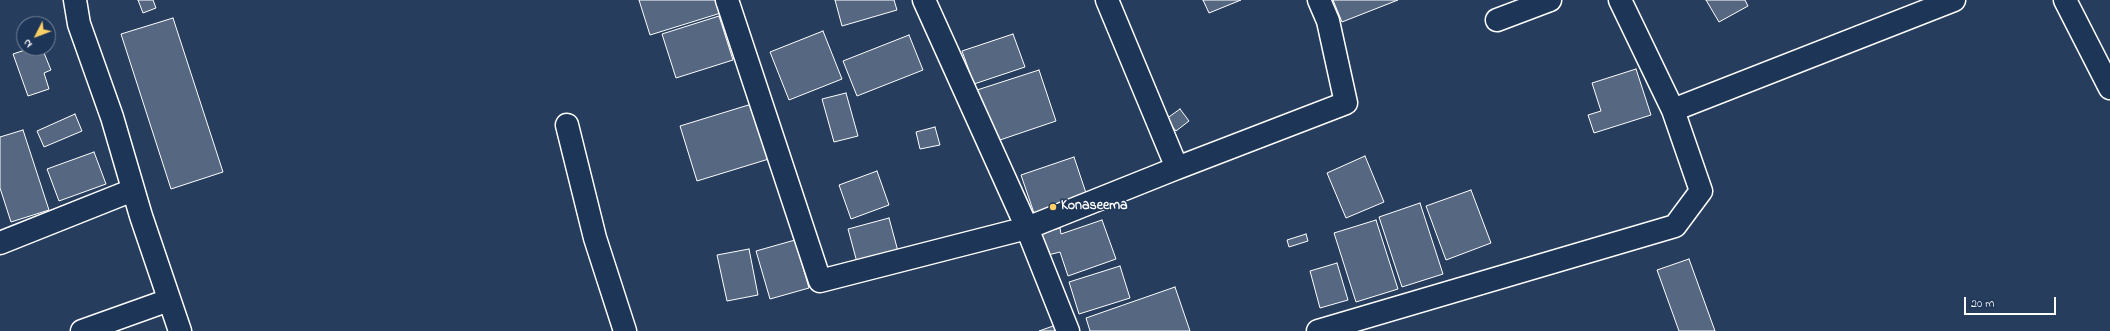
<!DOCTYPE html>
<html>
<head>
<meta charset="utf-8">
<style>
  body { margin:0 }
  #map { position:relative; width:2110px; height:331px; overflow:hidden; background:#263d5e; font-family:"Indie Flower",sans-serif }
  canvas { display:block }
  .north { position:absolute; left:16px; top:16px; width:40px; height:40px; box-sizing:border-box; background:#1d3557; border:1px solid #77869a; border-radius:50%; rotate:228deg; font-size:11px; font-weight:700; line-height:16px; text-align:center; color:#fff }
  .north::after { content:''; display:block; margin:auto; width:14px; height:18px; background:#ffd166; clip-path:polygon(50% 0,100% 100%,50% 72%,0 100%) }
  .scale { position:absolute; left:1964px; top:297px; width:92px; height:18px; box-sizing:border-box; border:2px solid #fff; border-top:0; padding-left:5px; font-size:12px; line-height:14px; white-space:nowrap; color:#fff; -webkit-text-stroke:3px #1d3557; paint-order:stroke }
</style>
</head>
<body>
<div id="map">
<canvas width="2110" height="331"></canvas>
<div class="north">N</div>
<div class="scale">20 m</div>
</div>
<script>
const c = document.querySelector('canvas').getContext('2d');
c.lineJoin = 'round';
function paint(path, color) { c.fillStyle = color; c.fill(path, 'evenodd'); }
const shape = rows => new Path2D(rows.map(r => 'M' + r).join(''));
function stroke(path, color, width, dash) { c.strokeStyle = color; c.lineWidth = width; c.lineCap = dash ? 'butt' : 'round'; c.setLineDash(dash || []); c.stroke(path); }
function write(font, color, halo, rows, align = 'center') {
  c.font = font + ' "Indie Flower",sans-serif'; c.lineWidth = 3; c.setLineDash([]); c.textBaseline = 'middle'; c.strokeStyle = halo; c.fillStyle = color; for (const [text, x, y, turn = 0] of rows) {
    c.save(); c.translate(x, y); c.rotate((+turn || 0) * Math.PI / 180); c.textAlign = isNaN(turn) ? turn : align; if (halo) c.strokeText(text, 0, 0); c.fillText(text, 0, 0); c.restore();
  }
}
const building = shape([
  [138,0,153,0,156,8,143,13,138,0],
  [639,0,720,0,724,12,650,35,639,0],
  [835,0,894,0,897,10,842,26,835,0],
  [1203,0,1241,0,1209,13,1203,0],
  [1333,0,1398,0,1342,22,1333,0],
  [1706,0,1745,0,1748,6,1719,22,1706,0],
  [719,16,733,60,676,78,662,34,719,16],
  [173,18,223,172,171,189,121,34,173,18],
  [823,31,842,79,789,100,770,52,823,31],
  [1013,34,1025,67,974,84,962,51,1013,34],
  [909,35,923,70,857,96,843,61,909,35],
  [31,48,42,48,51,70,44,73,49,89,28,96,13,54,31,48],
  [1636,69,1651,115,1594,133,1588,115,1601,111,1592,83,1636,69],
  [1039,70,1056,121,994,142,977,90,1039,70],
  [846,93,858,136,834,142,822,99,846,93],
  [755,103,772,158,697,181,680,126,755,103],
  [1180,109,1189,121,1176,131,1166,119,1180,109],
  [75,114,82,131,44,147,37,131,75,114],
  [935,127,940,145,920,149,916,132,935,127],
  [23,130,49,210,11,222,0,188,0,137,23,130],
  [94,152,106,184,59,201,47,169,94,152],
  [1365,156,1384,202,1346,218,1327,173,1365,156],
  [1074,157,1088,199,1035,216,1021,175,1074,157],
  [877,171,889,205,851,219,839,185,877,171],
  [1471,190,1491,243,1446,260,1426,206,1471,190],
  [1420,203,1443,274,1402,287,1379,217,1420,203],
  [889,218,899,255,858,266,848,229,889,218],
  [1102,220,1116,259,1068,276,1060,252,1040,257,1034,235,1060,228,1061,234,1102,220],
  [1376,220,1398,289,1356,302,1334,233,1376,220],
  [1306,234,1308,241,1289,247,1287,240,1306,234],
  [795,240,809,288,770,299,756,251,795,240],
  [749,249,758,295,727,301,717,255,749,249],
  [1689,259,1715,331,1679,331,1657,270,1689,259],
  [1337,263,1348,300,1320,308,1310,271,1337,263],
  [1120,266,1130,298,1079,314,1069,282,1120,266],
  [1175,287,1190,331,1090,331,1086,318,1175,287],
  [1056,325,1057,331,1039,331,1056,325]
]);
const minor = shape([
  [75,0,79,24,112,117,141,216,180,331],
  [727,0,820,281,1027,228,1177,168,1107,0],
  [924,0,1027,228,1068,331],
  [1620,0,1673,110,1954,0],
  [2065,0,2110,88],
  [1497,20,1550,0],
  [567,125,595,238,625,331],
  [1177,168,1346,103,1328,21,1319,0],
  [0,243,133,190],
  [82,331,169,300],
  [1318,331,1675,226,1701,191,1673,110]
]);
const markers = [
  [1053,207,4,"#ffd166"]
];
const poiNames = [
  ["Konaseema",1061,207]
];
paint(building, '#556781');
stroke(building, '#fff', 1);
stroke(minor, '#fff', 25);
stroke(minor, '#1d3557', 22);
for (const [x, y, r, color] of markers) { const dot = new Path2D(); dot.arc(x, y, r, 0, 2 * Math.PI); c.fillStyle = color; c.fill(dot); stroke(dot, '#1d3557', 1.5); }
write('bold 14px', '#fff', '#1d3557', poiNames, 'left');
</script>
</body>
</html>
